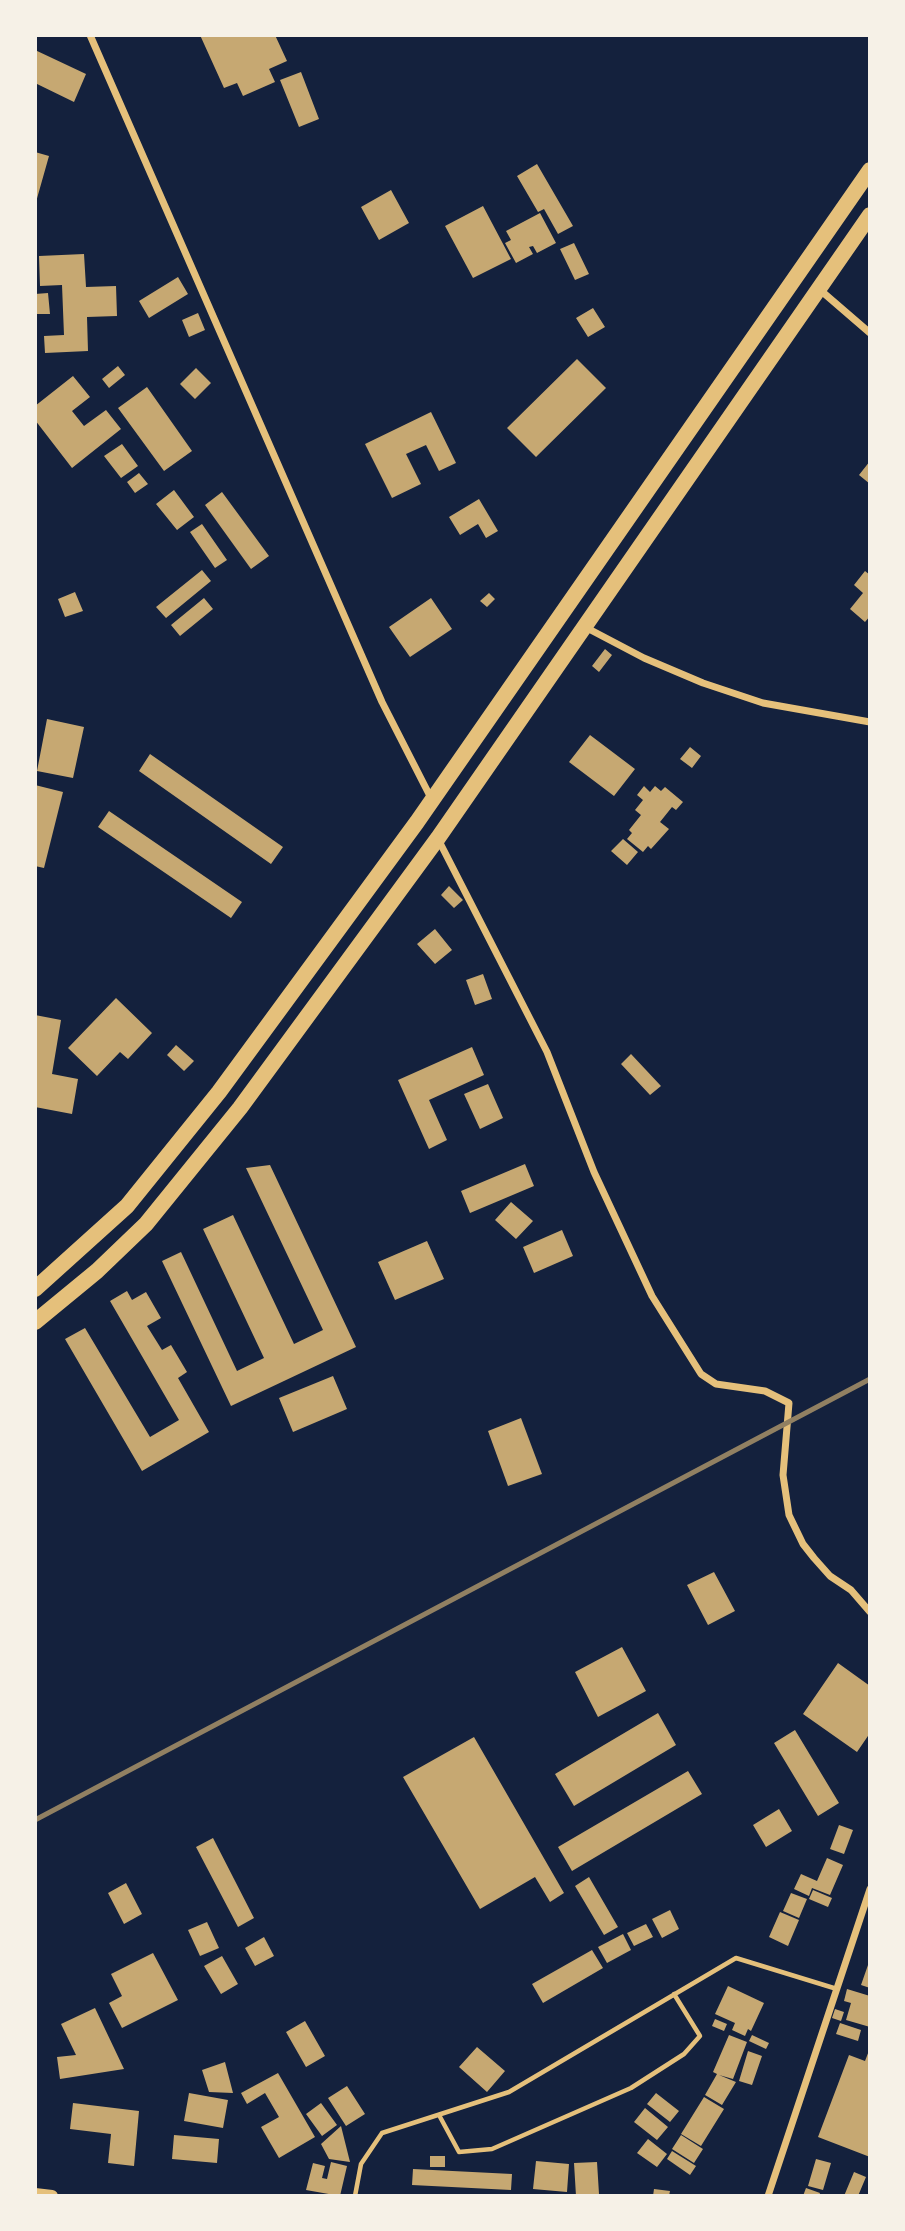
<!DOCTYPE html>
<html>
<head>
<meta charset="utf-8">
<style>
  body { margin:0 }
  #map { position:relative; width:905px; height:2231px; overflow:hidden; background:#14213d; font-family:"Libre Baskerville",serif }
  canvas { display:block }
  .frame { position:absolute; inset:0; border:37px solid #f6f1e7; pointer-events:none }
</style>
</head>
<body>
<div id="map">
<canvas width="905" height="2231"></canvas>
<div class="frame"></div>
</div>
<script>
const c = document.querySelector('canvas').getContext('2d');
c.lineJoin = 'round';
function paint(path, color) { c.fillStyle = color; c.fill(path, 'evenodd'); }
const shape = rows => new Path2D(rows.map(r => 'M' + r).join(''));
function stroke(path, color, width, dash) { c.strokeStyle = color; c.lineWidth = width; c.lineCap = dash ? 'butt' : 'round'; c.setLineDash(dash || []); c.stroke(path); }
const building = shape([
  [200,35,275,35,287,61,269,69,275,82,243,96,237,83,224,88],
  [35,50,86,74,74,102,35,83],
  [301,72,319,119,299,127,280,80],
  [35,152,49,156,36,202,35,202],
  [537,164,573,226,558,234,544,209,538,212,517,176],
  [391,190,409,223,379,240,361,207],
  [483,206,511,259,473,278,445,226],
  [540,213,556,243,537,253,533,246,529,247,533,254,516,263,505,243,511,240,506,231],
  [574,243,589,274,575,280,560,249],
  [84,254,86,287,116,286,117,316,87,317,88,351,45,353,44,336,64,335,62,285,40,286,39,256],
  [178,277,188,294,149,318,139,301],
  [48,293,50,314,35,314,35,294],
  [593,308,605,327,588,337,576,318],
  [198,313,205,330,189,337,182,320],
  [577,359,606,388,536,457,507,428],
  [118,366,125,375,109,388,102,379],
  [196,368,211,383,195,399,180,384],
  [73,376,90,397,72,411,84,426,106,410,121,429,72,468,35,420,35,406],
  [147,387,192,451,164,471,118,408],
  [431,412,456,463,439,471,426,445,406,454,421,484,392,498,365,444],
  [122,444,138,466,121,478,104,456],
  [870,461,870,484,859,475],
  [139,473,148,484,135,493,127,482],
  [174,490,194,517,177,530,156,504],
  [222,492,269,556,251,569,205,505],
  [479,499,498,531,486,538,478,524,460,535,449,517],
  [202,524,227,560,215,568,190,532],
  [202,570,211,581,166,618,156,607],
  [865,571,870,575,870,616,865,622,850,609,863,593,854,585],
  [75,592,83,611,65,617,58,599],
  [489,593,495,599,487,607,480,601],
  [204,598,213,609,180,636,171,625],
  [431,598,452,629,410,657,389,627],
  [605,649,612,655,599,672,592,666],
  [47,719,84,727,73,778,37,771],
  [590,735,635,769,614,796,569,762],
  [690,747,701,756,692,768,680,759],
  [150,754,283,847,271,864,139,771],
  [35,785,63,792,44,868,35,866],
  [644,786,650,792,655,786,661,791,665,787,683,802,676,810,672,807,660,822,669,829,651,849,648,846,643,852,627,839,632,833,629,830,641,815,635,810,643,800,637,795],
  [109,811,242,902,231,918,98,827],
  [623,839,638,852,627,865,611,851],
  [449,886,463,900,454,908,441,895],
  [435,929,452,950,435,964,417,944],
  [483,974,492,999,475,1005,466,980],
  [116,998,152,1033,128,1059,120,1052,97,1076,68,1048],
  [35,1015,61,1020,52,1074,78,1079,72,1114,35,1107],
  [176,1045,194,1061,184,1071,167,1055],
  [472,1047,484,1075,429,1100,447,1140,429,1149,398,1080],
  [631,1054,661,1086,650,1095,621,1064],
  [488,1084,503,1118,480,1129,464,1094],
  [525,1164,534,1186,470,1213,461,1191],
  [270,1165,356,1347,231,1406,162,1261,181,1252,237,1371,264,1358,203,1229,233,1215,294,1344,323,1330,246,1168],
  [511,1202,533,1221,516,1239,495,1220],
  [562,1230,573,1256,534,1273,523,1247],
  [427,1241,444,1279,395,1300,378,1262],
  [127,1291,132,1300,146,1292,161,1318,147,1326,162,1350,171,1345,187,1372,178,1378,209,1432,142,1471,65,1339,85,1328,150,1437,179,1420,110,1301],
  [333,1376,347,1409,293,1432,279,1398],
  [521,1418,542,1474,508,1486,488,1431],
  [714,1572,735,1611,708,1625,687,1585],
  [622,1647,646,1691,598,1717,575,1672],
  [838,1663,870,1686,870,1733,857,1752,803,1714],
  [658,1713,676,1745,574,1806,555,1774],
  [795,1730,839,1803,818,1816,774,1743],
  [474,1737,564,1893,550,1902,535,1877,480,1909,403,1777],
  [688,1771,702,1794,572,1871,558,1847],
  [779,1809,792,1831,766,1847,753,1825],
  [839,1825,853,1830,844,1854,830,1849],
  [213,1838,254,1918,238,1927,196,1847],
  [827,1858,843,1865,830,1895,812,1888,809,1896,794,1889,801,1874,817,1881],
  [589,1877,618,1927,604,1935,575,1886],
  [126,1883,142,1914,124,1924,108,1893],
  [813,1890,832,1898,828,1907,809,1899],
  [791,1893,807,1899,799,1918,783,1911],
  [670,1910,679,1929,662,1938,652,1919],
  [780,1912,799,1920,788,1946,769,1937],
  [207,1922,219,1948,200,1956,188,1930],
  [646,1924,653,1937,634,1946,627,1933],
  [623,1934,631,1950,607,1963,598,1947],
  [264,1937,274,1956,255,1966,245,1948],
  [592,1950,603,1968,543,2003,532,1984],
  [153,1953,178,2000,122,2028,109,2003,122,1996,111,1974],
  [222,1956,238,1984,221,1994,204,1966],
  [868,1965,870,1966,870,1988,861,1985],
  [728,1986,764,2003,751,2031,748,2029,745,2036,732,2030,735,2023,715,2014],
  [847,1989,870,1996,870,2027,846,2020,851,2003,844,2001],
  [95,2008,124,2069,60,2079,57,2057,76,2055,61,2024],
  [835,2009,844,2012,841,2021,832,2018],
  [715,2019,727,2024,724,2031,712,2026],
  [305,2021,325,2056,306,2067,286,2032],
  [840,2023,861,2030,858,2041,836,2034],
  [729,2035,747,2042,733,2079,719,2075,736,2082,722,2105,705,2095,717,2074,713,2072],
  [752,2035,769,2043,766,2049,749,2041],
  [477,2047,505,2071,487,2092,459,2067],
  [870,2048,870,2157,818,2137,849,2055,865,2061],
  [748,2051,762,2056,752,2085,739,2081],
  [225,2062,233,2093,209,2092,202,2070],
  [278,2073,315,2137,279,2158,261,2127,279,2117,265,2093,247,2104,241,2093],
  [347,2086,365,2114,346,2126,328,2098],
  [189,2093,228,2100,223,2128,184,2121],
  [656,2093,679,2111,670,2122,647,2104],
  [704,2097,724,2109,701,2146,681,2134],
  [73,2103,139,2111,134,2166,108,2163,111,2134,70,2129],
  [321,2103,337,2125,322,2136,306,2114],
  [645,2108,668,2127,657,2140,634,2122],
  [341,2126,350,2162,329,2159,321,2144],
  [174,2135,219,2139,217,2163,172,2159],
  [681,2135,703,2149,694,2163,672,2149],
  [648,2139,667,2154,657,2167,637,2153],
  [672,2151,696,2166,690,2175,667,2159],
  [430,2156,445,2156,445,2167,430,2167],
  [816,2159,831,2163,823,2190,808,2186],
  [536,2161,569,2164,567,2192,533,2189],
  [331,2162,347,2166,340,2196,306,2190,313,2163,325,2166,322,2178,327,2179],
  [597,2162,599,2194,576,2196,574,2163],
  [413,2169,512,2174,511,2190,412,2185],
  [854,2172,866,2177,858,2196,844,2196],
  [806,2188,820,2193,819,2196,803,2196],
  [654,2189,670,2191,669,2196,653,2196]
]);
const service = shape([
  [439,2115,459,2152,492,2149,631,2088,684,2054,700,2036,674,1994],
  [355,2196,361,2164,382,2133,509,2092,736,1958,837,1989]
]);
const minor = shape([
  [90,35,382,702,432,800],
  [819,289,870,333],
  [585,627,644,658,703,683,763,703,870,722],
  [438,839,547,1052,594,1172,652,1296,701,1374,716,1384,765,1391,789,1403,783,1475,789,1515,803,1544,814,1558,830,1576,851,1590,870,1612],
  [768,2196,870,1889]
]);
const tertiary = shape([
  [35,2194,52,2196]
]);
const primary = shape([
  [35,1289,127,1206,219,1092,417,822,870,170],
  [35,1322,97,1271,146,1224,240,1108,438,838,870,215]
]);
const rail = shape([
  [35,1820,870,1379]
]);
paint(building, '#c6a872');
stroke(service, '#e5c07b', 4.5);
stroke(minor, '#e5c07b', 7);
stroke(tertiary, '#e5c07b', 12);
stroke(primary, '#e5c07b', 16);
stroke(rail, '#918062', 5);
</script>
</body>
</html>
